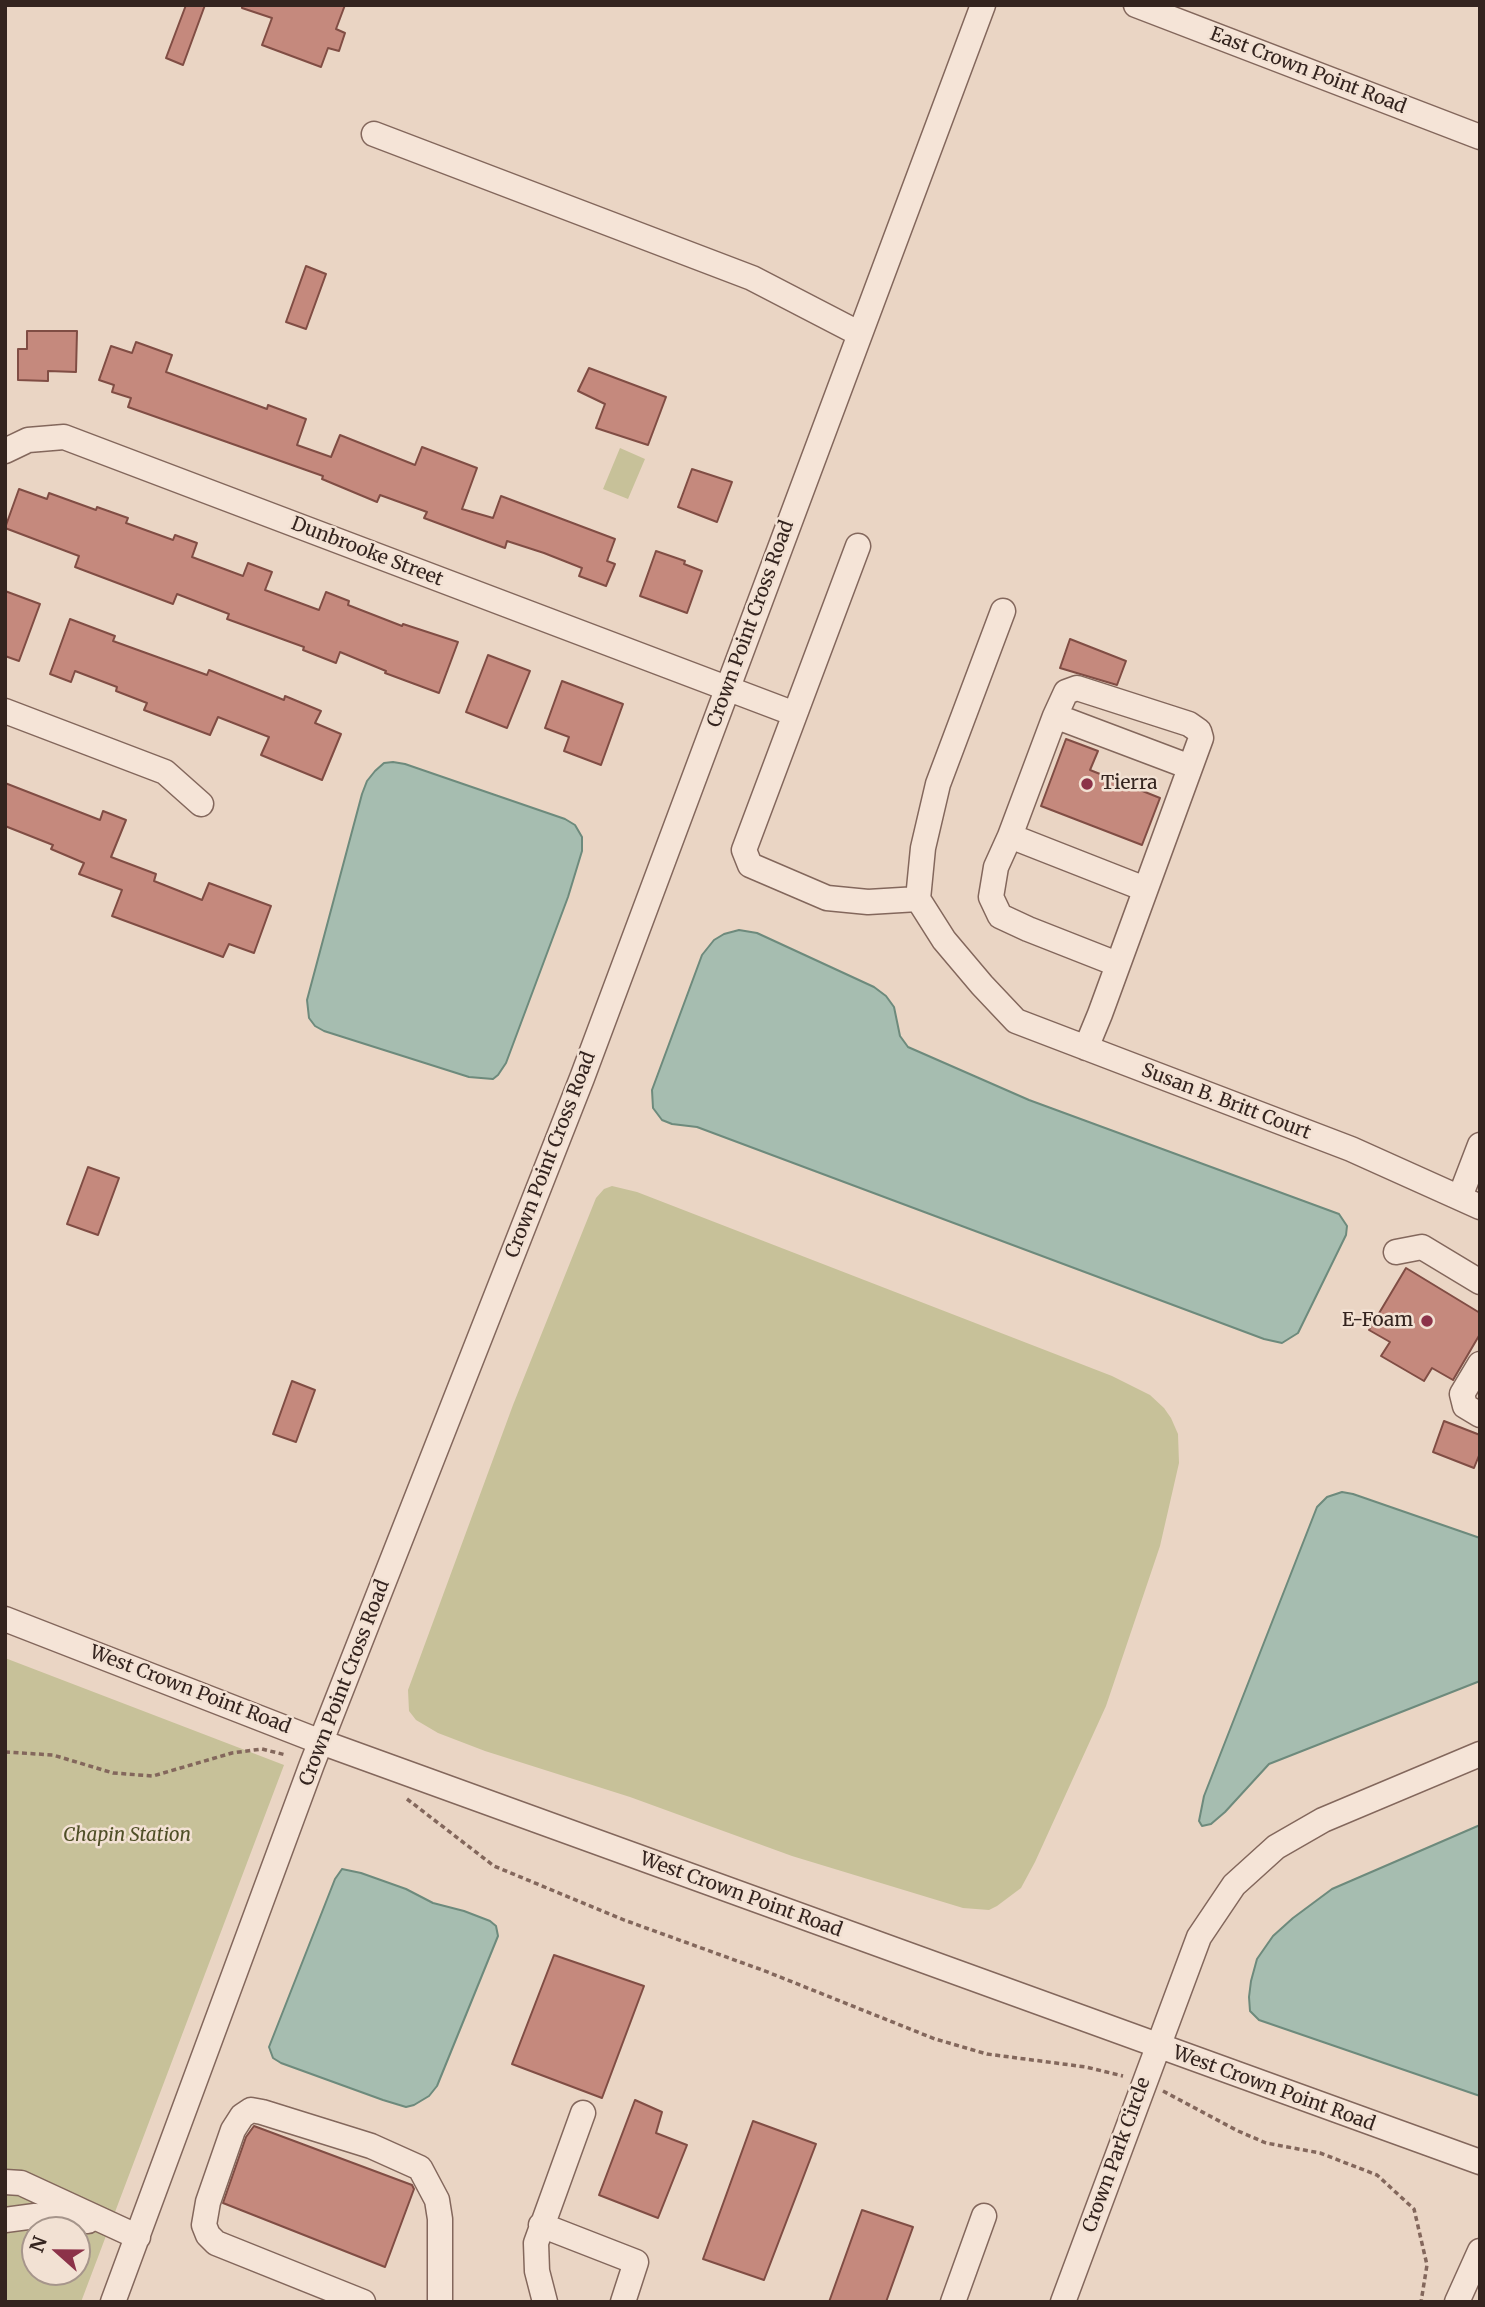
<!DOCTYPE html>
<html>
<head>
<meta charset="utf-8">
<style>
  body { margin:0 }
  #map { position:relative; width:1485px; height:2307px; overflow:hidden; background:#ead5c4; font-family:Merriweather,serif }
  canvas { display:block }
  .frame { position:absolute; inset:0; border:7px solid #34241f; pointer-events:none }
  .north { position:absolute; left:21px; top:2216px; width:70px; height:70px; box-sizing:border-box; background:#f2e1d3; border:2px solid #a6958b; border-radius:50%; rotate:291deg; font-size:19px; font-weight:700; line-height:28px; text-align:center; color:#34241f }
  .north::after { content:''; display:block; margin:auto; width:24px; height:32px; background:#8c3249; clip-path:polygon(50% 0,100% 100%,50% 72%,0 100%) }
</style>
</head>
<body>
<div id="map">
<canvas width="1485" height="2307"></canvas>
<div class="frame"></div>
<div class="north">N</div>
</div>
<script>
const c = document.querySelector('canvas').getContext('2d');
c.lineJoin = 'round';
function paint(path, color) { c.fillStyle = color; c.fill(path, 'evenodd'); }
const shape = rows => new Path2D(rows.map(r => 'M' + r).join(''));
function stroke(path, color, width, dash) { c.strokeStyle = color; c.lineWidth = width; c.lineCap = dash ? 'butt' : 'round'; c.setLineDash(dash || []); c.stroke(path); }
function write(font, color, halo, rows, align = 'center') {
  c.font = font + ' Merriweather,serif'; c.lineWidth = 5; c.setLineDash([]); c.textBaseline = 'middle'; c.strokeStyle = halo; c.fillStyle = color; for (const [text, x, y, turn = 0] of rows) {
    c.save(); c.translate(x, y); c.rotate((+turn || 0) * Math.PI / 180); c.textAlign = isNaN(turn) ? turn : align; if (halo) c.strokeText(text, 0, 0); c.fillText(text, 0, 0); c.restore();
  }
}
const green = shape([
  [620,448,645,459,628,499,603,489],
  [612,1186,637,1192,1112,1376,1150,1395,1164,1408,1171,1418,1178,1434,1179,1463,1160,1546,1106,1706,1035,1862,1021,1888,997,1906,989,1910,963,1908,792,1856,630,1797,485,1751,438,1733,416,1720,409,1711,408,1690,513,1405,596,1198,604,1189],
  [5,1658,284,1765,81,2302,5,2302],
  [35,2230,77,2230,77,2272,35,2272]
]);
const water = shape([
  [393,762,405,764,565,819,575,825,582,837,582,851,568,897,506,1063,498,1075,493,1079,469,1077,324,1031,315,1026,309,1018,307,1000,362,794,367,781,375,771,384,763,393,762],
  [739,930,757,933,874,987,886,996,894,1007,900,1036,908,1047,1029,1100,1339,1214,1347,1226,1346,1235,1298,1333,1282,1343,1264,1339,697,1127,672,1124,662,1120,653,1108,652,1090,702,955,714,940,724,934,739,930],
  [1342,1492,1353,1494,1480,1538,1480,1681,1269,1764,1225,1812,1211,1824,1202,1826,1199,1821,1204,1796,1317,1507,1327,1497,1342,1492],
  [1480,1825,1480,2096,1259,2020,1250,2011,1249,1997,1251,1981,1257,1959,1273,1936,1293,1918,1332,1889,1480,1825],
  [342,1869,361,1873,406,1889,433,1903,464,1911,490,1921,496,1926,498,1936,437,2086,429,2096,414,2105,406,2107,383,2100,281,2063,273,2058,269,2047,335,1879,342,1869]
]);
const building = shape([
  [186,5,205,5,183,65,166,58,186,5],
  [242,5,345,5,336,29,345,33,339,51,328,48,321,67,262,45,272,18,242,8,242,5],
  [306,266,326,274,306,329,286,322,306,266],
  [27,331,77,331,76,372,48,371,48,381,18,380,18,349,27,349,27,331],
  [136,342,172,355,166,372,267,409,268,405,306,419,297,445,331,457,340,435,415,465,422,447,477,468,462,509,493,518,501,496,615,539,607,561,615,564,606,586,579,576,582,568,544,553,507,541,505,548,483,540,424,518,427,512,380,495,377,502,322,479,323,476,128,407,131,398,112,392,114,385,99,380,111,346,132,353,136,342],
  [589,368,666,397,648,445,596,428,605,404,578,391,589,368],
  [692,469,732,482,717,522,678,507,692,469],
  [19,489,47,499,49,493,96,510,97,507,128,518,126,523,173,540,175,535,197,543,192,557,243,576,248,563,272,572,265,590,319,610,326,592,349,601,348,605,402,626,403,624,458,642,439,693,385,673,386,671,340,652,336,663,303,650,304,647,227,619,229,614,177,594,173,604,75,567,79,556,5,528,19,489],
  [656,551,685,561,684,564,702,571,687,613,640,596,656,551],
  [5,591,40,604,19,661,5,656,5,591],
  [70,619,115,636,113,641,207,675,209,670,284,700,285,696,321,711,315,723,341,734,322,780,261,755,269,737,218,717,210,735,144,710,147,703,116,691,117,687,75,671,71,682,50,674,70,619],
  [1070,639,1126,661,1117,685,1060,668,1070,639],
  [488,655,530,671,507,728,466,712,488,655],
  [562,681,623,704,601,765,564,751,569,737,545,728,562,681],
  [1066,739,1098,751,1090,770,1160,798,1142,845,1041,806,1066,739],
  [5,783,100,820,103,811,126,820,111,857,156,874,154,881,202,900,209,883,271,906,254,953,229,944,223,957,112,916,122,890,79,874,84,863,51,849,53,845,5,826,5,783],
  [88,1167,119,1178,98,1235,67,1224,88,1167],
  [1406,1268,1480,1313,1480,1334,1453,1380,1432,1368,1424,1381,1381,1356,1390,1342,1369,1330,1406,1268],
  [292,1381,315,1390,296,1442,273,1434,292,1381],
  [1444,1421,1480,1435,1480,1453,1474,1468,1433,1452,1444,1421],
  [554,1955,644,1986,602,2098,512,2064,554,1955],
  [635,2100,662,2112,656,2133,687,2145,658,2218,599,2195,635,2100],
  [753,2121,816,2144,764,2280,703,2259,753,2121],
  [254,2126,412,2185,414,2189,385,2267,223,2203,246,2137,254,2126],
  [862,2210,913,2227,886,2302,829,2302,862,2210]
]);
const path = shape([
  [5,1752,53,1755,113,1773,153,1776,232,1753,262,1749,286,1755],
  [407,1799,494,1866,624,1920,765,1971,935,2039,987,2054,1086,2067,1123,2076],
  [1163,2091,1238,2131,1266,2143,1320,2153,1377,2175,1414,2209,1427,2265,1421,2302]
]);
const minor = shape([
  [1136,5,1480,137],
  [374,134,752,278,860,334],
  [5,451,28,440,64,437,795,714],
  [858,546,744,850,750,865,827,898,868,902,918,899],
  [1003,611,938,784,923,848,918,899,944,940,982,985,1016,1021,1351,1149,1480,1207],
  [5,711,165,772,201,804],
  [1055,716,1190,767],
  [1010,836,1145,889],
  [1086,1048,1100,1014,1201,738,1199,731,1189,724,1077,688,1066,692,1055,716,1010,836,996,867,991,897,1000,916,1028,929,1117,964],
  [1460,1197,1480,1145],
  [1396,1252,1422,1247,1480,1282],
  [1480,1364,1462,1394,1465,1406,1480,1415],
  [5,1619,321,1742,1480,2162],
  [5,2182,21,2183,138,2237],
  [5,2220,35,2216,88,2221],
  [541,2225,636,2262,623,2302],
  [113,2302,312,1764,582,1078,983,5],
  [363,2302,216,2243,208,2235,204,2225,208,2202,233,2130,242,2116,251,2110,262,2112,371,2146,420,2168,437,2200,440,2219,440,2302],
  [545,2302,537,2271,536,2243,583,2113],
  [953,2302,984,2216],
  [1063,2302,1199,1937,1234,1885,1276,1847,1323,1820,1480,1754],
  [1457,2302,1480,2251]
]);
const markers = [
  [1087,784,7,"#8c3249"],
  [1427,1321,7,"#8c3249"]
];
const streetNames = [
  ["East Crown Point Road",1308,71,21],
  ["Dunbrooke Street",367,552,21],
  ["Crown Point Cross Road",751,624,-70],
  ["Susan B. Britt Court",1226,1102,21],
  ["Crown Point Cross Road",551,1155,-69],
  ["Crown Point Cross Road",345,1683,-69],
  ["West Crown Point Road",190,1690,21],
  ["West Crown Point Road",741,1895,20],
  ["West Crown Point Road",1274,2089,20],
  ["Crown Park Circle",1117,2155,-70]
];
const poiNames = [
  ["Tierra",1101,784],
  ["E-Foam",1413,1321,"right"]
];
const parkNames = [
  ["Chapin Station",127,1836]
];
paint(green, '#c7c199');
paint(water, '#a6bdb0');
stroke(water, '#6d8a7c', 2);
paint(building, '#c5897d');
stroke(building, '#804d44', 2);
stroke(minor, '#83675c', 27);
stroke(path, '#83675c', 3.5, [5, 3.5]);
stroke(minor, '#f5e4d7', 24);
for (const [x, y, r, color] of markers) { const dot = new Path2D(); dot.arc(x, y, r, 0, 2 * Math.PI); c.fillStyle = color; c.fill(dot); stroke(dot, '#f2e1d3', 2.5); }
write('19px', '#34241f', '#f2e1d3', streetNames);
write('19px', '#34241f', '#f2e1d3', poiNames, 'left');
write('italic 19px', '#4f4f27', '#f2e1d3', parkNames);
</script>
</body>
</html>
